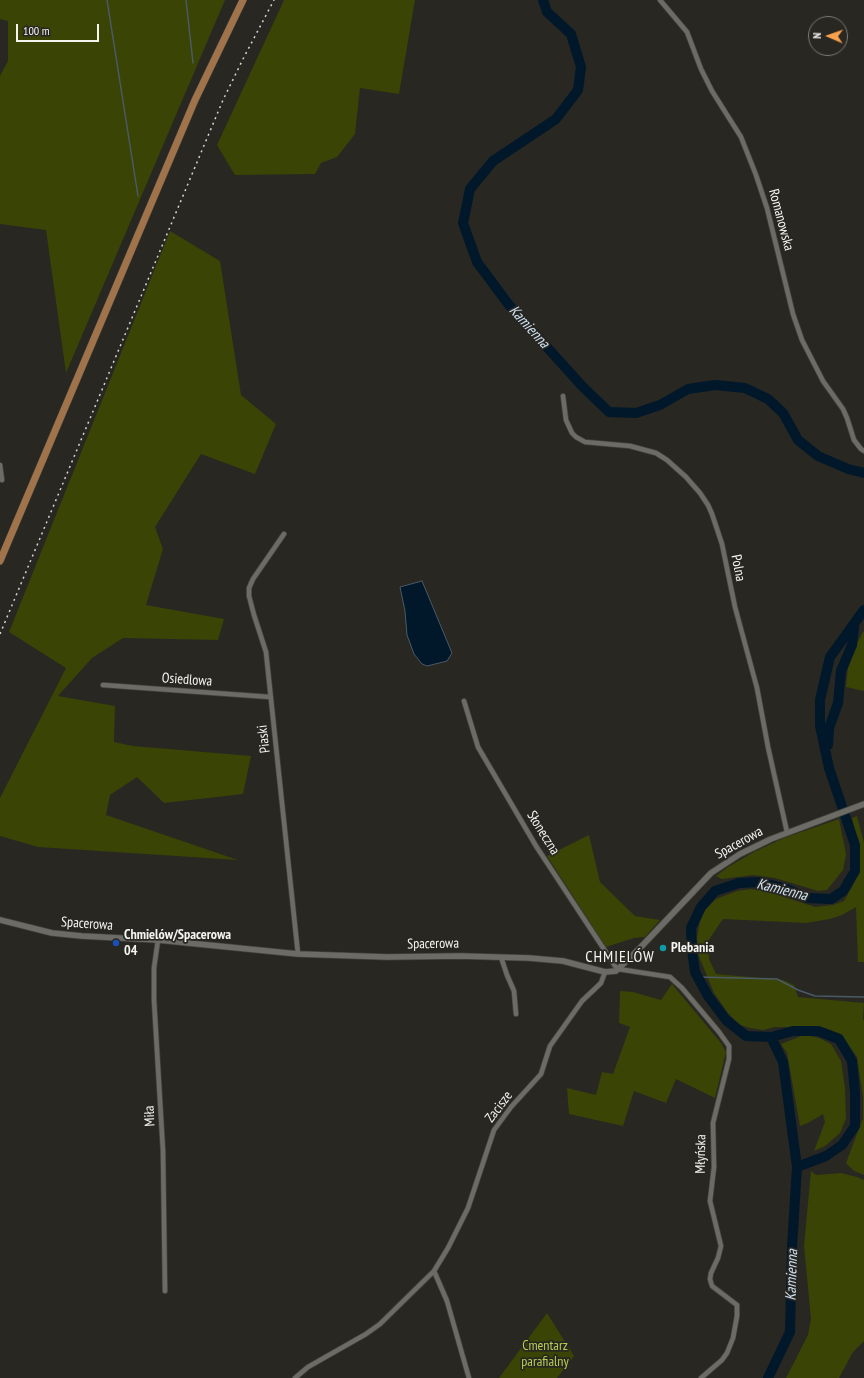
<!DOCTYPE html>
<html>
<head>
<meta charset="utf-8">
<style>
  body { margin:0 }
  #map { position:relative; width:864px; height:1378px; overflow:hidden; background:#282722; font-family:"PT Sans Narrow",sans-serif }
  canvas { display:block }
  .north { position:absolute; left:808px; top:16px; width:40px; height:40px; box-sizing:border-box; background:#282722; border:1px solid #7a7975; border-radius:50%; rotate:272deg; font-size:11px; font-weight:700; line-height:16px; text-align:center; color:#f5f4f1 }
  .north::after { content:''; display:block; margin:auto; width:14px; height:18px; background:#f9a04c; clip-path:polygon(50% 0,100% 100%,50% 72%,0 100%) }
  .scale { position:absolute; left:16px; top:24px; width:83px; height:18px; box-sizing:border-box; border:2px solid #f5f4f1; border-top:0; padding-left:5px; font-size:12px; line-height:14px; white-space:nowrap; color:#f5f4f1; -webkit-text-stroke:3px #282722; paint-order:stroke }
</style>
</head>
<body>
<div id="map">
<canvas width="864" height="1378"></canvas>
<div class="north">N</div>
<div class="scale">100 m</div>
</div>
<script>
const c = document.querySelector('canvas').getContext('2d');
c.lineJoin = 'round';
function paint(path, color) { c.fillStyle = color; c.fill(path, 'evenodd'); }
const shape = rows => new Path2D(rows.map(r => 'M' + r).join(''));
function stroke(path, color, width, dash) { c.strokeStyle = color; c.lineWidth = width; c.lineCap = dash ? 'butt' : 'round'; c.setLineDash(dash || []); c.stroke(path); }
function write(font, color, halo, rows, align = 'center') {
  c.font = font + ' "PT Sans Narrow",sans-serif'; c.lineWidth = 3.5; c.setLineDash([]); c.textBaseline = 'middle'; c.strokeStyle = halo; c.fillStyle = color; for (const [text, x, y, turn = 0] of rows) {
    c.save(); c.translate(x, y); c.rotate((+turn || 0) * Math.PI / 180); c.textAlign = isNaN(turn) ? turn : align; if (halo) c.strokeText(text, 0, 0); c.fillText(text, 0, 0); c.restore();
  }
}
const green = shape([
  [0,0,225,0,66,373,46,230,0,224,0,76,8,61,8,21,0,19],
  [284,0,415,0,399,94,360,88,355,134,337,157,321,163,315,174,235,175,217,145],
  [170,231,220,261,241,395,276,424,255,474,201,454,155,527,163,549,146,605,224,619,218,640,123,638,92,658,58,696,115,706,114,742,133,746,251,756,243,794,164,803,137,777,110,795,106,815,238,860,38,847,0,836,0,798,66,668,9,632],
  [863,632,864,632,864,691,846,687,848,668,857,643],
  [857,816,864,843,864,962,858,962,856,907,842,915,830,919,806,923,723,919,708,941,709,959,716,974,783,980,794,985,798,997,864,1003,863,1019,864,1020,864,1175,854,1171,846,1163,863,1118,863,1097,857,1057,841,1034,825,1028,775,1027,763,1030,750,1028,740,1025,728,1013,714,993,698,954,697,937,700,921,705,910,716,899,737,891,751,889,766,891,815,907,833,905,844,901,852,887,860,870,860,852,852,818],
  [839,819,846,854,843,870,827,890,818,891,775,878,753,875,722,879,716,876,728,867,754,852,784,838],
  [589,835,600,882,635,916,660,920,645,937,634,938,606,947,547,856],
  [672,984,721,1043,726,1052,715,1098,676,1079,666,1103,634,1091,623,1126,569,1114,567,1088,596,1095,602,1072,613,1074,630,1027,619,1023,620,991,633,992,661,1000],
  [804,1035,819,1038,831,1044,841,1061,845,1088,846,1118,840,1133,825,1146,814,1151,825,1122,823,1114,808,1123,800,1126,787,1053,781,1044],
  [811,1171,816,1175,841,1173,857,1177,864,1180,864,1341,853,1352,839,1378,786,1378,808,1335,811,1319,804,1246],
  [547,1313,574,1356,557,1378,499,1378]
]);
const water = shape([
  [422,581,452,653,447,661,427,666,422,664,414,654,407,635,405,611,400,587,422,581]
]);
const stream = shape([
  [107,0,138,196],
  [186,0,193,63],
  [698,977,777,979,798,990,815,996,864,997]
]);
const river = shape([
  [543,0,547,12,571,34,581,67,578,90,556,119,493,161,470,189,463,223,477,262,509,305,582,386,609,412,636,413,660,405,688,389,715,385,745,388,768,399,783,413,798,440,818,456,848,469,864,473],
  [828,745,829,728,838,703,841,671,852,645,854,628],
  [771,1037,793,1031,818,1031,839,1039,852,1061,855,1092,855,1126,842,1145,826,1156,797,1167],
  [768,1378,790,1332,792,1247,797,1167,783,1062,771,1037,746,1036,726,1020,708,996,695,972,692,950,691,928,701,907,715,891,739,883,760,882,787,889,807,898,831,899,843,891,855,871,855,845,829,768,820,726,820,700,830,657,864,610]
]);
const minor = shape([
  [660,0,687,32,701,69,712,91,741,137,756,175,767,208,793,314,802,340,823,381,843,409,847,418,854,440,861,449,864,451],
  [563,396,566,420,572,433,576,437,585,442,630,446,656,453,667,460,686,477,700,493,708,505,712,514,722,544,735,607,757,688,768,747,787,832],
  [0,465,2,480],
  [284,534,253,579,249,588,249,596,254,615,266,652,298,954],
  [103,685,270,697],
  [464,701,478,747,536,846,615,966,618,969,670,977,682,988,719,1032,729,1046,729,1059,713,1123,714,1167,710,1201,721,1246,718,1258,711,1273,710,1279,712,1286,737,1305,737,1316,733,1338,727,1353,722,1360,701,1378],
  [158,940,154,968,154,1000,163,1151,165,1291],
  [501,957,507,975,514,991,516,1014],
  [434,1271,447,1301,469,1378],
  [295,1378,308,1367,366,1334,380,1324,434,1271,448,1248,468,1208,494,1130,511,1107,541,1074,550,1046,582,1001,601,983,605,972]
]);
const tertiary = shape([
  [0,920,52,933,82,936,158,940,298,954,387,957,460,956,529,958,563,961,605,972,616,971,640,948,711,873,740,854,771,839,864,804]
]);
const primary = shape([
  [0,561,195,100,243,0]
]);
const rail = shape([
  [0,634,223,100,243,59,274,0]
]);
const markers = [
  [116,943,4,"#1a4fb4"],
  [663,948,4,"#0f9aa8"]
];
const streetNames = [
  ["Romanowska",781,220,75],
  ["Polna",738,568,79],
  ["Osiedlowa",187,680,4],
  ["Piaski",264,739,-97],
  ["Słoneczna",543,833,58],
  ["Spacerowa",739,843,-29],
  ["Spacerowa",87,924,4],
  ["Spacerowa",433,944,-1],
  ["Zacisze",499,1107,-53],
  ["Miła",150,1116,-93],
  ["Młyńska",701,1154,-89]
];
const poiNames = [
  ["Chmielów/Spacerowa",124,935],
  ["04",124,951],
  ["Plebania",671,948]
];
const parkNames = [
  ["Cmentarz",545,1346],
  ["parafialny",545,1362]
];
const waterNames = [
  ["Kamienna",529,327,48],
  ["Kamienna",782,890,14],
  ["Kamienna",792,1275,-88]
];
const quarterNames = [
  ["CHMIELÓW",620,957]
];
paint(green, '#3a4405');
paint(water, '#01182b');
stroke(water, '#4a5a66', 1);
stroke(stream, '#4a5a66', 1.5);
stroke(river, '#01182b', 10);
stroke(minor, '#43423e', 6);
stroke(tertiary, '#43423e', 7);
stroke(primary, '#43423e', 8);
stroke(minor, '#6c6b65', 4.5);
stroke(tertiary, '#6c6b65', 5.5);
stroke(primary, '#a0734b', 7);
stroke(rail, '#d7d6d3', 1.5, [2, 4]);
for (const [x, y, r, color] of markers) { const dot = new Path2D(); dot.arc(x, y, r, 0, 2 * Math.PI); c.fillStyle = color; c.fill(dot); stroke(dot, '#282722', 1.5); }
write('14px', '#f5f4f1', '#282722', streetNames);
write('bold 14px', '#f5f4f1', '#282722', poiNames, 'left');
write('14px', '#b7ce51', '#282722', parkNames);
write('italic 15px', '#cee1f2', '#282722', waterNames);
c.letterSpacing = '1px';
write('16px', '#f5f4f1', '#282722', quarterNames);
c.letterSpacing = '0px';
</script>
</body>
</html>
